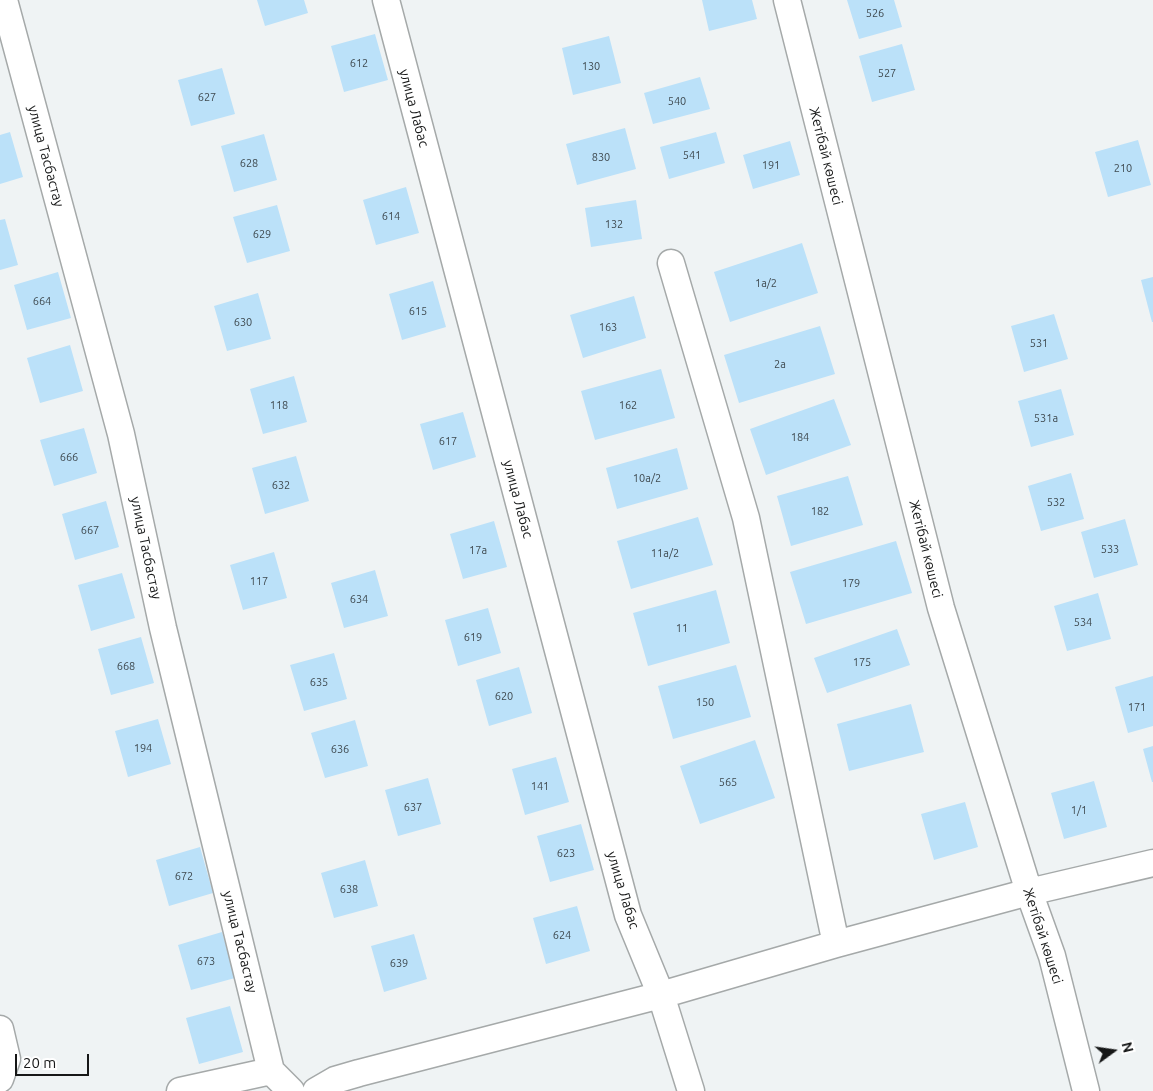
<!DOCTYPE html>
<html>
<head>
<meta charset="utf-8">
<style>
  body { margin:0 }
  #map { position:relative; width:1153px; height:1091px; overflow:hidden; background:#eff3f4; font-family:Ubuntu,sans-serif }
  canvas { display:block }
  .north { position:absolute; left:1088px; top:1026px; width:50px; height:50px; -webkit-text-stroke:4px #fff; paint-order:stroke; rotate:76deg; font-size:14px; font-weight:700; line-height:20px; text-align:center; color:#161717 }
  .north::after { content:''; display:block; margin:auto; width:18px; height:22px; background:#161717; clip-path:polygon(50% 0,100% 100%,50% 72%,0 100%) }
  .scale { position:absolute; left:15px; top:1054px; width:74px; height:22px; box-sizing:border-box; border:2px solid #161717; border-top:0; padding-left:6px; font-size:15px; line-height:18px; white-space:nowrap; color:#161717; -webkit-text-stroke:4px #fff; paint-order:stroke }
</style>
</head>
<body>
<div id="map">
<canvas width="1153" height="1091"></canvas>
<div class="north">N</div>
<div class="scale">20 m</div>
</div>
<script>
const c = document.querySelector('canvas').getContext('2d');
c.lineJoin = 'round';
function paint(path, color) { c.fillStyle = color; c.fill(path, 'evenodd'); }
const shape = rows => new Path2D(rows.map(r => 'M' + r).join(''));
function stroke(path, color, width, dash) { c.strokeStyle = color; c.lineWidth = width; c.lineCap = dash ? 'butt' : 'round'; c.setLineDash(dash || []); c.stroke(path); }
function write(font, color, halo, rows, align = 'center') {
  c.font = font + ' Ubuntu,sans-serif'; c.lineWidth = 5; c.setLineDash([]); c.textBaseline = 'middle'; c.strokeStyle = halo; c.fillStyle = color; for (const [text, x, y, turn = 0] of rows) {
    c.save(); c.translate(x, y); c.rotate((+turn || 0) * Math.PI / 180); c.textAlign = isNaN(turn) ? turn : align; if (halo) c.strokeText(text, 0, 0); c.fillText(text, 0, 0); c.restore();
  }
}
const building = shape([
  [257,0,304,0,308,13,265,26],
  [702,0,752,0,757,19,709,31],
  [847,0,894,0,902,27,859,39],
  [375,34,388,80,344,92,331,46],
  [609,36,621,83,573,95,562,48],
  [902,44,915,90,872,102,859,56],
  [222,68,235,114,191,126,178,80],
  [700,77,710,109,653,124,644,93],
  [625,128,636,169,577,185,566,144],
  [10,132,23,177,0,184,0,135],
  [716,132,725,163,669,179,660,147],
  [264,134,277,180,234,192,221,146],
  [1138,140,1151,185,1108,197,1095,152],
  [790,141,800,175,753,189,743,155],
  [406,187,419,233,376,245,363,200],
  [636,200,642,239,591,247,585,208],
  [277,205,290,251,247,263,233,217],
  [5,219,18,265,0,270,0,220],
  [802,243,818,293,730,322,714,272],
  [58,272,71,318,27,330,14,285],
  [1153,277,1153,322,1152,322,1141,280],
  [433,281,446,327,402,340,389,294],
  [258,293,271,339,227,351,214,306],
  [634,296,646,338,583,358,570,315],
  [1054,314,1068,359,1024,372,1011,326],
  [820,326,835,374,739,403,724,355],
  [70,345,83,391,40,403,27,358],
  [661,369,675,418,595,440,581,391],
  [294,376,307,422,263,434,250,389],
  [1061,389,1074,435,1031,447,1018,401],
  [834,399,851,445,766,475,750,429],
  [463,412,476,457,433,470,420,424],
  [84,428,97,473,54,486,40,440],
  [677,448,688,489,617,509,606,468],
  [296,456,309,501,265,514,252,468],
  [1071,473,1084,519,1041,531,1028,486],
  [848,476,863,525,791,546,777,496],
  [106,501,119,547,75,560,62,514],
  [698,517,713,565,631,589,617,541],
  [1125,519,1138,565,1094,578,1081,532],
  [494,521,507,567,463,579,450,534],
  [896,541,912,593,806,624,790,572],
  [274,552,287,598,243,610,230,565],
  [375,570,388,616,344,628,331,583],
  [122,573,135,618,91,631,78,585],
  [716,590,730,643,648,666,633,613],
  [1098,593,1111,639,1067,651,1054,606],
  [488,608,501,653,458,666,445,620],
  [897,629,910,665,827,693,814,658],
  [141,637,154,683,111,695,98,649],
  [334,653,347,699,304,711,290,665],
  [736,665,751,717,673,739,658,686],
  [519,667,532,713,489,726,476,680],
  [1153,676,1153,726,1128,733,1115,687],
  [911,704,924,752,849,771,837,724],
  [158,719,171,764,128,777,115,731],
  [355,720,368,766,325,778,311,733],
  [755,740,775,798,700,824,680,766],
  [1153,746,1153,782,1152,782,1143,749],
  [556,757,569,802,525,815,512,769],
  [428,778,441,824,398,836,385,790],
  [1094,781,1107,827,1064,839,1051,793],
  [965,802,978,847,934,860,921,814],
  [581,824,594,870,550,882,537,836],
  [200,847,213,893,169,906,156,860],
  [365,860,378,906,334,918,321,873],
  [577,906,590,951,546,964,533,918],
  [222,932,235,978,191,990,178,945],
  [414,934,427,979,384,992,371,946],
  [230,1006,243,1052,199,1064,186,1018]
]);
const minor = shape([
  [4,0,121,434,163,628,271,1071,291,1091],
  [386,0,628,915,661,995,691,1091],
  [787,0,941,608,1029,892,1052,956,1086,1091],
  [671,263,746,518,836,944],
  [0,1029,7,1059,0,1079],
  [180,1091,271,1071],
  [316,1091,335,1080,359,1073,661,995,836,944,1029,892,1153,863]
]);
const numberNames = [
  ["526",875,13],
  ["612",359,63],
  ["130",591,66],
  ["527",887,73],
  ["627",207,97],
  ["540",677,101],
  ["541",692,155],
  ["830",601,157],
  ["628",249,163],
  ["191",771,165],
  ["210",1123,168],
  ["614",391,216],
  ["132",614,224],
  ["629",262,234],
  ["1а/2",766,283],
  ["664",42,301],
  ["615",418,311],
  ["630",243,322],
  ["163",608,327],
  ["531",1039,343],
  ["2а",780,364],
  ["118",279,405],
  ["162",628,405],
  ["531а",1046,418],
  ["184",800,437],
  ["617",448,441],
  ["666",69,457],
  ["10а/2",647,478],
  ["632",281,485],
  ["532",1056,502],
  ["182",820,511],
  ["667",90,530],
  ["533",1110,549],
  ["17а",478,550],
  ["11а/2",665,553],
  ["117",259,581],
  ["179",851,583],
  ["634",359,599],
  ["534",1083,622],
  ["11",682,628],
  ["619",473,637],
  ["175",862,662],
  ["668",126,666],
  ["635",319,682],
  ["620",504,696],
  ["150",705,702],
  ["171",1137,707],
  ["194",143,748],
  ["636",340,749],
  ["565",728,782],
  ["141",540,786],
  ["637",413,807],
  ["1/1",1079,810],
  ["623",566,853],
  ["672",184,876],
  ["638",349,889],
  ["624",562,935],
  ["673",206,961],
  ["639",399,963]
];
const streetNames = [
  ["улица Лабас",414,108,75],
  ["улица Тасбастау",46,156,75],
  ["Жетібай көшесі",826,156,76],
  ["улица Лабас",518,499,75],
  ["улица Тасбастау",146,548,78],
  ["Жетібай көшесі",926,549,76],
  ["улица Лабас",623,890,73],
  ["Жетібай көшесі",1043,936,72],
  ["улица Тасбастау",240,942,76]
];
paint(building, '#bbe1f9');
stroke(minor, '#a5a9a9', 29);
stroke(minor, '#fff', 26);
write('11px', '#3f4a50', null, numberNames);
write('14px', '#161717', '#fff', streetNames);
</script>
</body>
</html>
